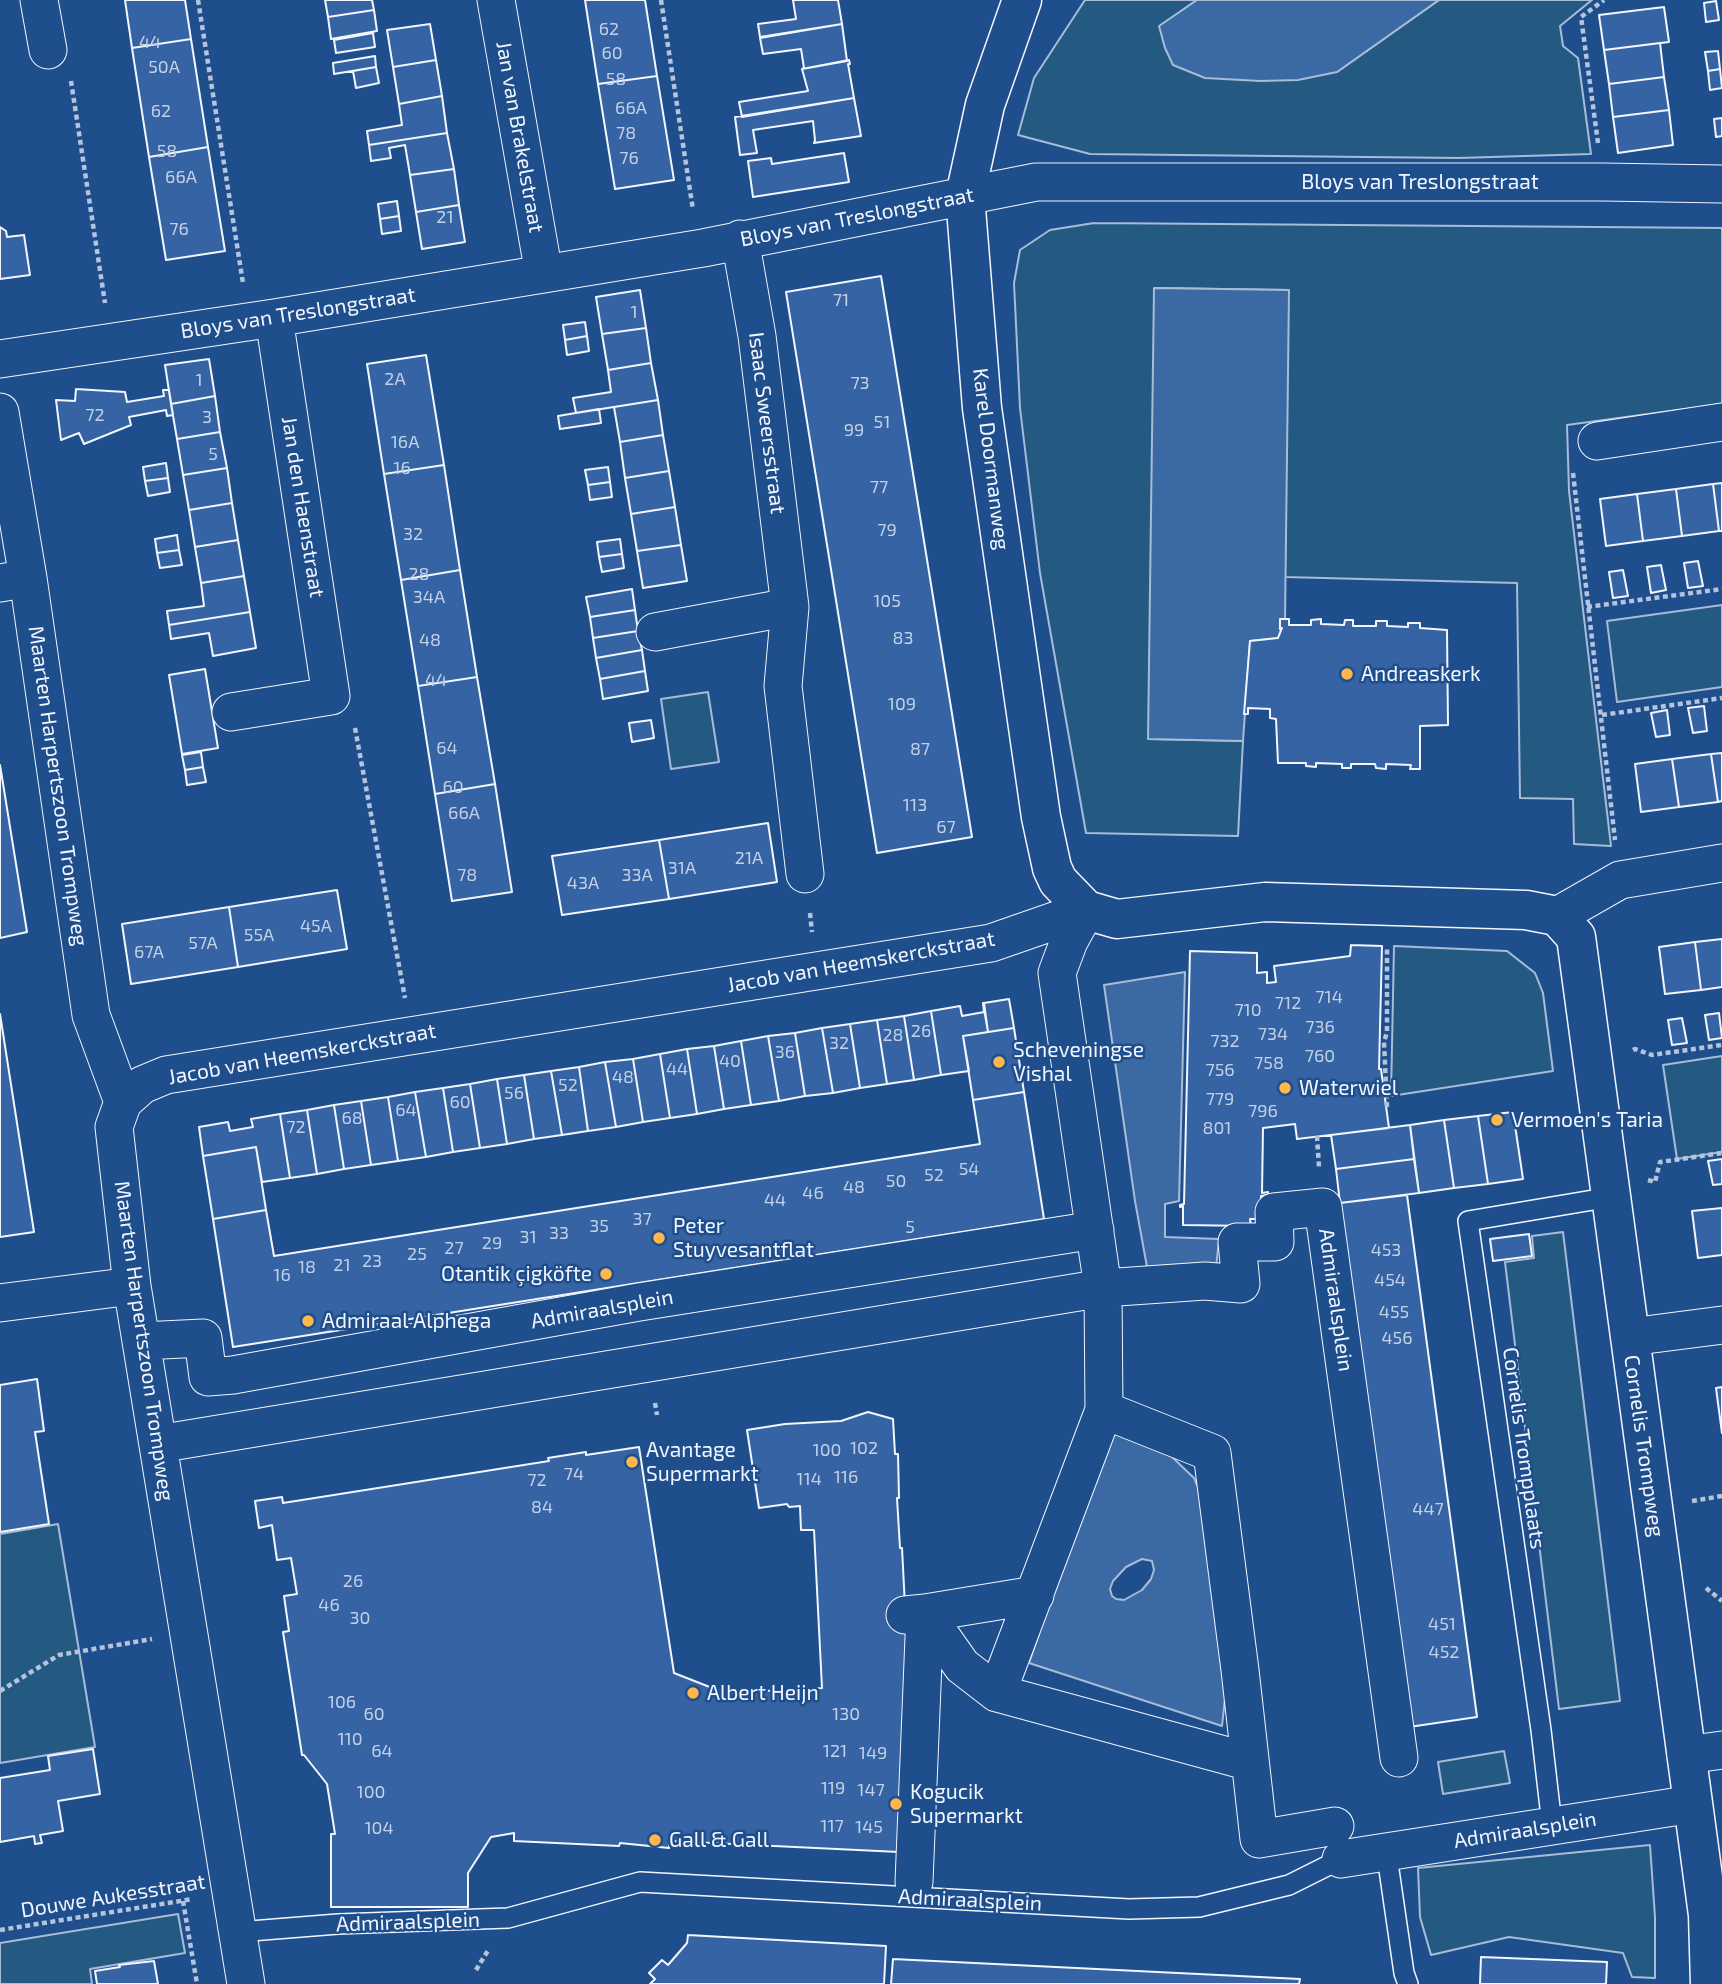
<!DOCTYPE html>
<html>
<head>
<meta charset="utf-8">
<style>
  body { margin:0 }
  canvas { display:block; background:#1f4e8c }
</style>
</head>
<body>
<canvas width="1722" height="1984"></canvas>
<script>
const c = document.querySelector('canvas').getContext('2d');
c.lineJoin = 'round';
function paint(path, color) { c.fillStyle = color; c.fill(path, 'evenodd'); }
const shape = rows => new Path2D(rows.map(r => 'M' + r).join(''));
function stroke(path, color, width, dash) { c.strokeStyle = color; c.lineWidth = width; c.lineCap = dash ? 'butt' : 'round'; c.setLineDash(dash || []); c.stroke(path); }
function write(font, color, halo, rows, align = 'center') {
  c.font = font + ' "Exo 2",sans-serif'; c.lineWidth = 5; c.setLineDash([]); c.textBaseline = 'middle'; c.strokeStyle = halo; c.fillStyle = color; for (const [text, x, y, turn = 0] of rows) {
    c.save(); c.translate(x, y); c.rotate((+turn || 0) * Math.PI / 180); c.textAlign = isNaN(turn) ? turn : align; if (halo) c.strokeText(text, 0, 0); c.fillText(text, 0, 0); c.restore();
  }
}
const green = shape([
  [1085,0,1197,0,1160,26,1337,72,1439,0,1592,0,1560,26,1563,46,1578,58,1591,154,1458,158,1090,154,1018,135,1034,78,1085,0],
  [1094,223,1722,228,1722,404,1567,425,1569,491,1611,846,1574,844,1573,799,1520,798,1517,583,1285,577,1288,290,1155,288,1149,739,1243,741,1238,836,1086,833,1040,573,1020,408,1014,283,1020,250,1050,230,1094,223],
  [1722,605,1722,687,1617,702,1607,621,1722,605],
  [708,692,719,762,671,769,661,699,708,692],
  [1394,946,1507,951,1535,973,1543,993,1553,1071,1391,1096,1394,946],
  [1722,1056,1722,1152,1677,1159,1663,1065,1722,1056],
  [1563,1232,1620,1701,1559,1709,1505,1262,1534,1258,1532,1236,1563,1232],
  [58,1524,95,1747,0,1763,0,1534,58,1524],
  [1504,1751,1510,1783,1443,1794,1438,1762,1504,1751],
  [1650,1845,1655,1917,1655,1978,1632,1977,1623,1953,1509,1937,1431,1955,1420,1917,1418,1868,1650,1845],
  [178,1914,185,1953,90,1969,92,1984,0,1984,0,1943,178,1914]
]);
const water = shape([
  [1197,0,1439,0,1337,72,1298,80,1260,81,1205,78,1173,65,1165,48,1159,26,1197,0],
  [1154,288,1289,290,1285,619,1278,638,1250,641,1243,741,1148,739,1154,288],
  [1185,972,1179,1201,1165,1204,1165,1237,1219,1239,1216,1268,1147,1267,1135,1201,1104,985,1185,972],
  [1115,1431,1171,1456,1194,1478,1210,1514,1229,1661,1222,1726,1029,1663,1038,1637,1047,1605,1115,1431],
  [1142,1559,1152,1561,1154,1570,1151,1579,1142,1590,1124,1600,1116,1599,1112,1596,1110,1589,1113,1581,1126,1567,1142,1559]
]);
const building = shape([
  [125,0,185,0,191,39,132,48,125,0],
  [325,0,372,0,374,10,328,17,325,0],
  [585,0,645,0,657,76,598,84,585,0],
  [793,0,838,0,842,24,760,37,758,24,796,19,793,0],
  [1716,1,1719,20,1706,22,1704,3,1716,1],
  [1664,7,1669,42,1604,50,1599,15,1664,7],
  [374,10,377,31,331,39,328,17,374,10],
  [430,24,436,60,393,67,387,30,430,24],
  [842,24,847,61,802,69,804,68,801,49,763,54,760,38,842,24],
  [373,33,375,47,336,53,334,40,373,33],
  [191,39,208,147,149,157,132,48,191,39],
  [1660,43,1664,77,1609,84,1604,50,1660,43],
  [1718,51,1720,69,1708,71,1705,52,1718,51],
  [375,56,376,67,334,74,333,63,375,56],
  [436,60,442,96,399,104,393,67,436,60],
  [849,60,850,64,848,64,854,98,742,117,739,102,808,91,802,69,849,60],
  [376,67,379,83,356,88,353,71,376,67],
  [1720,69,1722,88,1710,90,1708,71,1720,69],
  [657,76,674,180,615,189,598,84,657,76],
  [1664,77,1669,110,1613,117,1609,84,1664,77],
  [442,96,447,133,369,145,367,131,402,125,399,104,442,96],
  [854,98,861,136,814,143,815,140,813,121,753,130,757,153,740,155,735,117,854,98],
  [1669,110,1673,145,1618,153,1613,117,1669,110],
  [1722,118,1722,136,1716,137,1714,119,1722,118],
  [447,133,454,169,410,175,405,145,389,148,391,158,371,161,369,145,447,133],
  [208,147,225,251,166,260,149,157,208,147],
  [844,153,849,182,753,197,748,161,771,158,772,164,844,153],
  [454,169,459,205,416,212,410,175,454,169],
  [397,201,399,216,380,219,378,204,397,201],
  [459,205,465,242,422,249,416,212,459,205],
  [399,216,401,231,382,234,380,219,399,216],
  [0,227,6,231,7,237,24,235,30,275,0,279,0,227],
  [881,276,972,837,877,853,786,292,881,276],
  [640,290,646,328,602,334,596,297,640,290],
  [585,322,587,336,565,340,563,325,585,322],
  [646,328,651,363,608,370,602,334,646,328],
  [587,336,589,351,567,355,565,340,587,336],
  [426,355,444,465,384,474,367,364,426,355],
  [209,359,215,396,171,404,165,365,209,359],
  [651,363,658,400,576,413,573,398,611,392,608,370,651,363],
  [76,389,125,392,127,402,164,396,163,390,169,390,173,415,167,416,166,410,129,417,131,425,84,444,79,433,61,440,56,400,75,401,76,389],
  [215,396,220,432,177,439,171,404,215,396],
  [658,400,663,435,620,442,614,407,658,400],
  [599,409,601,423,560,429,558,416,599,409],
  [220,432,227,468,183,475,177,439,220,432],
  [663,435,669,471,625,478,620,442,663,435],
  [166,463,168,478,145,481,143,467,166,463],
  [444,465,460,570,401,580,384,474,444,465],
  [608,467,610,482,588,485,585,470,608,467],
  [227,468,232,503,189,510,183,475,227,468],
  [669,471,675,507,631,514,625,478,669,471],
  [168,478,170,492,148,496,145,481,168,478],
  [610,482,612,497,590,500,588,485,610,482],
  [1722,483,1722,531,1719,531,1713,484,1722,483],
  [1713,484,1719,531,1682,536,1676,489,1713,484],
  [1676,489,1682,536,1643,541,1637,494,1676,489],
  [1637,494,1643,541,1606,546,1600,499,1637,494],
  [232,503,238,540,195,547,189,510,232,503],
  [675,507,681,545,637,551,631,514,675,507],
  [177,535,179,550,157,553,155,539,177,535],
  [620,539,622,554,599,557,597,542,620,539],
  [238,540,244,576,201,583,195,547,238,540],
  [681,545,687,581,643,588,637,551,681,545],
  [179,550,182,565,160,568,157,553,179,550],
  [622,554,624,568,602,572,599,557,622,554],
  [1698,561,1703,586,1688,588,1684,563,1698,561],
  [1661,565,1666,590,1651,593,1647,567,1661,565],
  [460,570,477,677,418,686,401,580,460,570],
  [1623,570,1628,596,1613,598,1609,572,1623,570],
  [244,576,250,612,169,625,167,611,204,606,201,583,244,576],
  [632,589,635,610,590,617,586,597,632,589],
  [635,610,638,631,593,638,590,617,635,610],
  [250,612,256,648,213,656,209,633,171,639,169,625,250,612],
  [1280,619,1289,619,1289,625,1311,625,1311,620,1321,619,1321,624,1344,625,1345,620,1353,620,1353,626,1376,626,1376,621,1387,621,1387,626,1408,627,1408,623,1420,623,1420,628,1447,630,1448,725,1420,726,1420,769,1410,769,1411,765,1386,764,1386,769,1376,768,1375,764,1351,764,1351,768,1342,768,1342,764,1316,763,1316,767,1306,766,1306,763,1278,763,1276,719,1270,718,1270,709,1248,708,1248,714,1244,714,1250,641,1278,638,1282,628,1280,629,1280,619],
  [638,631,642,650,596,658,593,638,638,631],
  [642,650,645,671,600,679,596,658,642,650],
  [205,669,218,748,182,754,169,675,205,669],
  [645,671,648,691,603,699,600,679,645,671],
  [477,677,495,784,435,794,418,686,477,677],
  [1704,706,1707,731,1693,733,1688,708,1704,706],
  [1667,710,1670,735,1656,737,1651,713,1667,710],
  [651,720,654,738,632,742,629,723,651,720],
  [201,752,203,767,185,770,182,755,201,752],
  [1722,753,1722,801,1718,802,1711,754,1722,753],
  [1711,754,1718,802,1679,807,1672,759,1711,754],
  [1672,759,1679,807,1641,812,1635,764,1672,759],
  [0,765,27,932,0,938,0,765],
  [203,767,206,782,187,785,185,770,203,767],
  [495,784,512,892,452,901,435,794,495,784],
  [768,823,777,882,669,899,659,840,768,823],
  [659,840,669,899,562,915,552,856,659,840],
  [337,890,347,949,238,967,229,907,337,890],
  [229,907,238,967,131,984,122,924,229,907],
  [1722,939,1722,987,1701,990,1695,942,1722,939],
  [1695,942,1701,990,1665,994,1659,947,1695,942],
  [1351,945,1382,946,1379,1069,1381,1069,1389,1128,1297,1139,1295,1124,1263,1128,1262,1193,1268,1192,1268,1195,1261,1196,1261,1219,1250,1219,1251,1226,1183,1225,1183,1206,1180,1207,1180,1205,1184,1204,1190,951,1257,953,1257,973,1267,972,1267,983,1276,982,1274,966,1350,956,1351,945],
  [1009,999,1014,1028,988,1032,984,1003,1009,999],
  [983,1003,988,1032,963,1036,969,1071,941,1075,931,1011,960,1006,962,1016,984,1012,983,1003],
  [931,1011,941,1075,914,1080,904,1016,931,1011],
  [1719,1013,1722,1038,1709,1040,1705,1015,1719,1013],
  [0,1014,34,1232,0,1237,0,1014],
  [904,1016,914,1080,887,1084,877,1020,904,1016],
  [1682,1018,1687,1043,1672,1045,1668,1020,1682,1018],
  [877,1020,887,1084,860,1088,850,1024,877,1020],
  [850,1024,860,1088,833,1093,822,1028,850,1024],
  [822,1028,833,1093,805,1096,795,1033,822,1028],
  [1014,1028,1024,1092,973,1100,963,1036,1014,1028],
  [795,1033,805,1096,779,1101,768,1036,795,1033],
  [768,1036,779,1101,751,1105,741,1041,768,1036],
  [741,1041,751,1105,724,1109,714,1046,741,1041],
  [714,1046,724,1109,697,1114,687,1049,714,1046],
  [687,1049,697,1114,670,1118,660,1054,687,1049],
  [660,1054,670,1118,643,1122,633,1059,660,1054],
  [633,1059,643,1122,616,1127,605,1062,633,1059],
  [605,1062,616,1127,588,1131,579,1067,605,1062],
  [579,1067,588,1131,562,1135,551,1071,579,1067],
  [551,1071,562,1135,534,1139,524,1075,551,1071],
  [524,1075,534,1139,507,1144,497,1079,524,1075],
  [497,1079,507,1144,480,1148,470,1084,497,1079],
  [470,1084,480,1148,453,1152,443,1088,470,1084],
  [443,1088,453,1152,426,1157,415,1092,443,1088],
  [415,1092,426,1157,398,1161,388,1097,415,1092],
  [1024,1092,1044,1219,233,1347,213,1219,266,1210,274,1256,980,1144,973,1100,1024,1092],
  [388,1097,398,1161,371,1165,361,1101,388,1097],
  [361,1101,371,1165,344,1169,334,1105,361,1101],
  [334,1105,344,1169,317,1174,307,1110,334,1105],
  [307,1110,317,1174,290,1178,280,1114,307,1110],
  [1513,1112,1523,1179,1488,1184,1478,1116,1513,1112],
  [280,1114,290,1178,262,1182,256,1147,203,1156,199,1127,228,1122,230,1131,253,1127,251,1119,280,1114],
  [1478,1116,1488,1184,1454,1188,1444,1120,1478,1116],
  [1444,1120,1454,1188,1419,1193,1410,1125,1444,1120],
  [1410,1125,1414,1159,1336,1169,1331,1135,1410,1125],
  [256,1147,266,1210,213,1219,203,1156,256,1147],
  [1414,1159,1419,1193,1340,1203,1336,1169,1414,1159],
  [1722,1159,1722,1184,1713,1185,1708,1161,1722,1159],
  [1407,1195,1477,1717,1409,1727,1340,1203,1407,1195],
  [1722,1208,1722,1255,1698,1258,1692,1211,1722,1208],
  [1529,1234,1532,1256,1493,1261,1490,1239,1529,1234],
  [37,1379,44,1431,35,1432,49,1524,0,1532,0,1385,37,1379],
  [1722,1387,1722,1433,1716,1388,1722,1387],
  [868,1412,893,1419,895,1454,898,1454,899,1498,897,1498,900,1548,902,1548,911,1722,899,1852,670,1841,669,1848,620,1843,619,1846,514,1841,514,1833,491,1837,468,1873,468,1907,331,1907,331,1834,335,1834,327,1784,304,1755,302,1755,283,1632,289,1631,284,1596,297,1594,291,1558,277,1560,272,1525,259,1528,255,1501,282,1497,283,1503,549,1461,548,1458,586,1452,586,1455,639,1447,674,1673,725,1693,822,1688,814,1530,801,1530,800,1506,789,1507,787,1504,759,1508,747,1430,785,1424,841,1421,868,1412],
  [93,1749,100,1794,58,1801,63,1831,40,1835,42,1843,35,1844,34,1836,0,1842,0,1778,50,1770,48,1756,93,1749],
  [688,1935,886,1946,884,1984,650,1984,655,1979,649,1973,662,1960,668,1965,687,1943,688,1935],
  [1481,1957,1607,1962,1606,1984,1480,1984,1481,1957],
  [893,1959,1300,1979,1299,1984,891,1984,893,1959],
  [154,1961,158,1984,97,1984,95,1971,120,1967,119,1965,154,1961]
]);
const path = shape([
  [198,0,243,283],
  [661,0,693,210],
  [71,81,105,303],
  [1598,143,1581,17,1604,0],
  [1573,473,1615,840],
  [1587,607,1722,589],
  [1602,715,1722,698],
  [355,728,405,998],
  [810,913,812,932],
  [1633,1050,1635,1049,1652,1055,1722,1045],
  [1387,1107,1384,1042,1387,1032,1387,946],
  [1317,1136,1319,1167],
  [1648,1180,1655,1182,1660,1162,1722,1153],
  [655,1403,657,1415],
  [1692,1501,1722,1496],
  [1706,1588,1722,1601],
  [0,1691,59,1655,152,1639],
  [183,1901,197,1984],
  [0,1930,193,1899],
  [476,1970,489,1949]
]);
const lane = shape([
  [1552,1825,1541,1730,1468,1221,1611,1197],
  [1392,1851,1388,1863,1404,1973,1408,1984],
  [238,1932,338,1924,508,1918,640,1882,1129,1909,1199,1907,1289,1885,1341,1859]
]);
const street = shape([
  [39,0,48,50],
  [496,0,544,274],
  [740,239,757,336,790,607,783,686,805,874],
  [0,359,274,318,703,248,1036,182,1603,182,1722,184],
  [0,412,28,578,0,583],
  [1597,441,1722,422],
  [28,578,91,1015,123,1102,114,1127,132,1286,246,1984],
  [655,632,790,607],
  [231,712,331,696,274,318],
  [1086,910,1069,941,1057,973,1103,1288,1104,1410,1212,1453,1240,1670,1259,1839,1335,1826],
  [1557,916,1620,880,1722,863],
  [123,1102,142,1085,166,1075,991,943,1086,910],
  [0,1303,132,1286],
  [1630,1337,1722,1325],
  [142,1341,203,1338,208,1377,233,1375,639,1302,1095,1230],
  [158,1444,1103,1288,1205,1281,1241,1284,1237,1242,1275,1242,1274,1212,1323,1207,1399,1758],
  [905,1615,925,1613,962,1666,997,1693,1104,1410],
  [997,1693,1250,1762],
  [1686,1755,1722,1750],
  [1341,1859,1693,1804],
  [914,1882,925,1613,1035,1595]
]);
const secondary = shape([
  [1022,0,985,105,965,196,982,408,1041,817,1052,868,1058,881,1086,910,1117,919,1265,902,1526,910,1557,916,1576,937,1700,1855,1708,1915,1710,1984]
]);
const markers = [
  [1347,674,7,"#ffb74d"],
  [999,1062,7,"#ffb74d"],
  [1285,1088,7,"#ffb74d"],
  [1497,1120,7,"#ffb74d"],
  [659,1238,7,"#ffb74d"],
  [606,1274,7,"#ffb74d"],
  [308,1321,7,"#ffb74d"],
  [632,1462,7,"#ffb74d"],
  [693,1693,7,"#ffb74d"],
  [896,1804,7,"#ffb74d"],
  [655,1840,7,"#ffb74d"]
];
const numberNames = [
  ["62",609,29],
  ["44",150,42],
  ["60",612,53],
  ["50A",164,67],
  ["58",616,79],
  ["66A",631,108],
  ["62",161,111],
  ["78",626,133],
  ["58",167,151],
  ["76",629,158],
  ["66A",181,177],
  ["21",445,217],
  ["76",179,229],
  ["71",841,300],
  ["1",634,312],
  ["2A",395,379],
  ["1",199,380],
  ["73",860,383],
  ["72",95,415],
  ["3",207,417],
  ["51",882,422],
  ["99",854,430],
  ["16A",405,442],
  ["5",213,454],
  ["16",402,468],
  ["77",879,487],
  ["79",887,530],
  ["32",413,534],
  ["28",419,574],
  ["34A",429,597],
  ["105",887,601],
  ["83",903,638],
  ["48",430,640],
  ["44",436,680],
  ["109",902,704],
  ["64",447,748],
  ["87",920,749],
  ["60",453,787],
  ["113",915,805],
  ["66A",464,813],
  ["67",946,827],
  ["21A",749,858],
  ["31A",682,868],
  ["78",467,875],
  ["33A",637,875],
  ["43A",583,883],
  ["45A",316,926],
  ["55A",259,935],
  ["57A",203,943],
  ["67A",149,952],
  ["714",1329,997],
  ["712",1288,1003],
  ["710",1248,1010],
  ["736",1320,1027],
  ["26",921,1031],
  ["734",1273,1034],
  ["28",893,1035],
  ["732",1225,1041],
  ["32",839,1043],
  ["36",785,1052],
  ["760",1320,1056],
  ["40",730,1061],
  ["758",1269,1063],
  ["44",677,1069],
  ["756",1220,1070],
  ["48",623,1077],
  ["52",568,1085],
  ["56",514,1093],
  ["779",1220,1099],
  ["60",460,1102],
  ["64",406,1110],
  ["796",1263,1111],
  ["68",352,1118],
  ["72",296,1127],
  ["801",1217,1128],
  ["54",969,1169],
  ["52",934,1175],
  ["50",896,1181],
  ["48",854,1187],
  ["46",813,1193],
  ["44",775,1200],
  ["37",642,1219],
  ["35",599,1226],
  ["5",910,1227],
  ["33",559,1233],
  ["31",528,1237],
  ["29",492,1243],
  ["27",454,1248],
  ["453",1386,1250],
  ["25",417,1254],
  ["23",372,1261],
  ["21",342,1265],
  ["18",307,1267],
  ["16",282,1275],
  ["454",1390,1280],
  ["455",1394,1312],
  ["456",1397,1338],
  ["102",864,1448],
  ["100",827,1450],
  ["74",574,1474],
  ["116",846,1477],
  ["114",809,1479],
  ["72",537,1480],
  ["84",542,1507],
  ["447",1428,1509],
  ["26",353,1581],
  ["46",329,1605],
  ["30",360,1618],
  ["451",1442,1624],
  ["452",1444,1652],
  ["106",342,1702],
  ["60",374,1714],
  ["130",846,1714],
  ["110",350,1739],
  ["64",382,1751],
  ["121",835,1751],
  ["149",873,1753],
  ["119",833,1788],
  ["147",871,1790],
  ["100",371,1792],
  ["117",832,1826],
  ["145",869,1827],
  ["104",379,1828]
];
const streetNames = [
  ["Jan van Brakelstraat",520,137,80],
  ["Bloys van Treslongstraat",1420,182],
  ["Bloys van Treslongstraat",857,217,-11],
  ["Bloys van Treslongstraat",298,313,-9],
  ["Isaac Sweersstraat",767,423,83],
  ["Karel Doormanweg",991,459,83],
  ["Jan den Haenstraat",303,507,81],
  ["Maarten Harpertszoon Trompweg",58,786,82],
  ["Jacob van Heemskerckstraat",861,962,-10],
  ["Jacob van Heemskerckstraat",302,1054,-10],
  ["Admiraalsplein",1336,1300,82],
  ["Admiraalsplein",602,1309,-10],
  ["Maarten Harpertszoon Trompweg",144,1341,82],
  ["Cornelis Trompweg",1644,1446,82],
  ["Cornelis Trompplaats",1524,1448,82],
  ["Admiraalsplein",1525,1830,-9],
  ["Douwe Aukesstraat",113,1896,-9],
  ["Admiraalsplein",970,1900,3],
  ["Admiraalsplein",408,1922,-2]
];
const poiNames = [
  ["Andreaskerk",1361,674],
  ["Scheveningse",1013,1050],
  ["Vishal",1013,1074],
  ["Waterwiel",1299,1088],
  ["Vermoen's Taria",1511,1120],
  ["Peter",673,1226],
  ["Stuyvesantflat",673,1250],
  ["Otantik çigköfte",592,1274,"right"],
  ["Admiraal Alphega",322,1321],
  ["Avantage",646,1450],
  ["Supermarkt",646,1474],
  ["Albert Heijn",707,1693],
  ["Kogucik",910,1792],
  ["Supermarkt",910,1816],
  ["Gall & Gall",669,1840]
];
paint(green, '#245a82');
stroke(green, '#a8bbd7', 2);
paint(water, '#3b69a3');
stroke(water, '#a8bbd7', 2);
paint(building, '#3563a3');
stroke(building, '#f2f6ff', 2);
stroke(lane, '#f2f6ff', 22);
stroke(street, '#f2f6ff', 39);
stroke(secondary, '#f2f6ff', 41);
stroke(path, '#b3c4dc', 4.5, [5, 3.5]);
stroke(lane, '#1f4e8c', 19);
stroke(street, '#1f4e8c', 37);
stroke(secondary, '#1f4e8c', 38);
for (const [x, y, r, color] of markers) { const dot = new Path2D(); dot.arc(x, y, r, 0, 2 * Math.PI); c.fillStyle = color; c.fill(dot); stroke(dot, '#1f4e8c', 2.5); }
write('18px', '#c3d1e8', null, numberNames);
write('21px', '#f2f6ff', '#1f4e8c', streetNames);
write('21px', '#f2f6ff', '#1f4e8c', poiNames, 'left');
</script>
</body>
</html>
